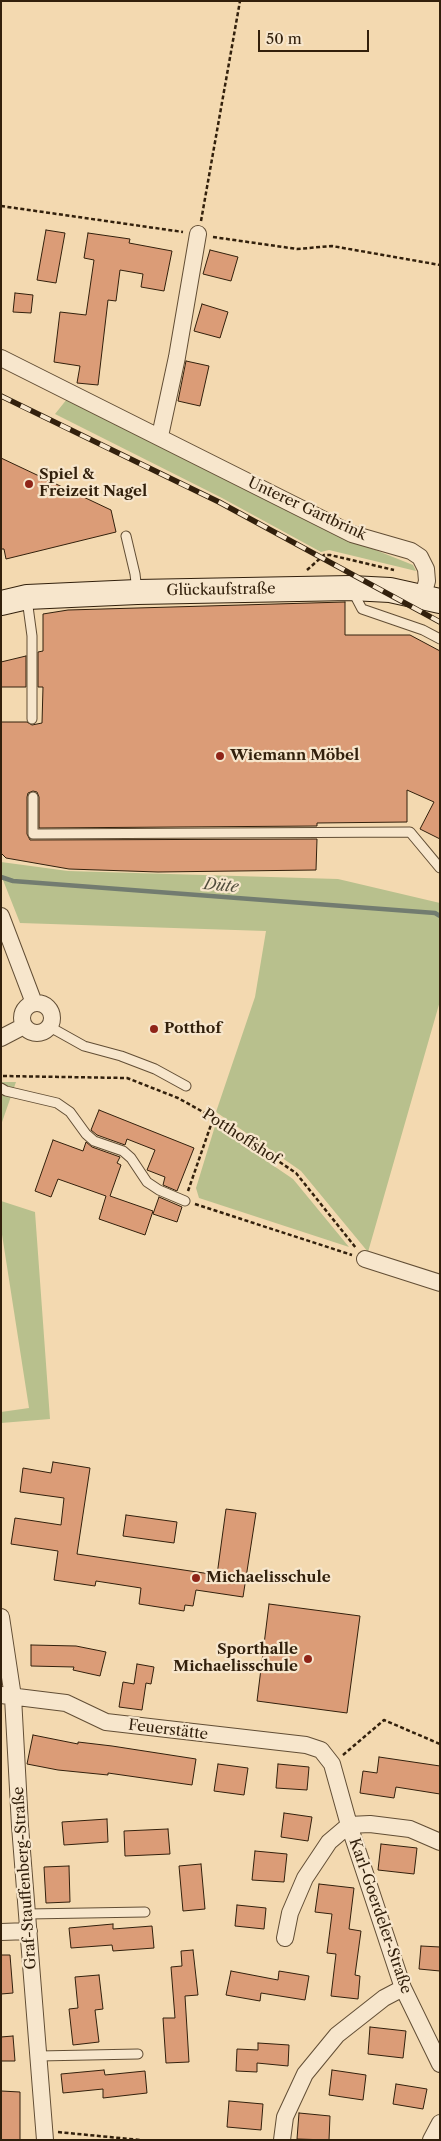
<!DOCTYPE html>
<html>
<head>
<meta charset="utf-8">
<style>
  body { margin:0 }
  #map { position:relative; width:441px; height:2141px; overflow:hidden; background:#f3d9b0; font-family:"Libre Caslon Text",serif }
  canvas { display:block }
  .frame { position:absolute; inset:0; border:2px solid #32200c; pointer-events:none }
  .scale { position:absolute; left:258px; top:30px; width:111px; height:22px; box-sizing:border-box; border:2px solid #32200c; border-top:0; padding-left:6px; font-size:15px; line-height:18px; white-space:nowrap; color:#32200c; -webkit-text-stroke:4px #f7e6cc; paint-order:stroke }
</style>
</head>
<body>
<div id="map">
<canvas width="441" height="2141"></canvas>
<div class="frame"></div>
<div class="scale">50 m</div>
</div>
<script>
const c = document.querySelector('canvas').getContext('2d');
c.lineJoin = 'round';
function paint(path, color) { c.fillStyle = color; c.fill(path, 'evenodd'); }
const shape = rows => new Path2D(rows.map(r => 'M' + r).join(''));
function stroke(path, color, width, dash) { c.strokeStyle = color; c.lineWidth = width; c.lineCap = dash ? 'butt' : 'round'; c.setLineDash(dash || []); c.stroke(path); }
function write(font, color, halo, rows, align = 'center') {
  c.font = font + ' "Libre Caslon Text",serif'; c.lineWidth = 4.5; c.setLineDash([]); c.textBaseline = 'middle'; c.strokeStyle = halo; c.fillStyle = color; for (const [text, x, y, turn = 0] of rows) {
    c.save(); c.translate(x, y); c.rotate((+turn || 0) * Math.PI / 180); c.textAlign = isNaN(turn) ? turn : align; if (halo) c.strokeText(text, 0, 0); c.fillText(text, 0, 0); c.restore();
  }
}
const green = shape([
  [67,399,348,539,413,565,416,571,329,550,321,552,222,498,55,414],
  [1,862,68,871,338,879,440,903,440,1001,368,1252,301,1171,216,1112,255,997,266,931,20,923,1,875],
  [1,1082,16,1082,1,1125],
  [215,1126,293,1179,349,1247,199,1198,196,1188],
  [1,1201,35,1212,50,1419,1,1423,1,1412,29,1408,1,1228]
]);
const stream = shape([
  [1,877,13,881,435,913,440,916]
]);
const building = shape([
  [46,230,65,233,56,283,37,280,46,230],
  [88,233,130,239,129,243,172,251,164,291,141,287,143,274,120,270,116,301,108,300,98,385,77,383,80,366,54,362,60,312,86,315,94,260,84,258,88,233],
  [210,250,238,257,231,281,203,274,210,250],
  [15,293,33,295,31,313,13,312,15,293],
  [202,304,228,312,220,338,194,331,202,304],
  [186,361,209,366,200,406,178,401,186,361],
  [1,458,111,510,116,532,6,559,4,549,1,549,1,458],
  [345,602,345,635,410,635,440,651,440,839,420,829,434,802,407,790,407,822,317,823,317,826,39,828,39,797,37,792,33,791,28,793,27,797,27,834,30,840,317,839,316,870,158,872,69,869,6,858,1,853,1,722,27,722,32,725,42,723,43,687,38,687,38,652,43,651,43,614,68,610,345,602],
  [26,656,26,687,1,687,1,662,26,656],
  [99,1110,194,1148,177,1191,163,1185,165,1177,147,1170,155,1150,127,1139,125,1145,97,1135,91,1130,99,1110],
  [53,1140,83,1151,86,1142,92,1147,120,1157,117,1163,121,1165,110,1196,153,1211,145,1235,99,1219,106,1196,58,1179,51,1197,35,1191,53,1140],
  [159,1197,182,1207,177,1222,153,1214,159,1197],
  [53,1462,90,1468,77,1554,217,1575,226,1509,256,1513,243,1597,196,1590,193,1606,185,1605,184,1611,139,1604,141,1588,96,1581,95,1586,54,1580,58,1551,11,1544,15,1518,61,1525,64,1498,20,1492,23,1468,51,1473,53,1462],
  [126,1515,177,1522,174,1543,123,1536,126,1515],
  [269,1604,360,1616,347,1713,257,1701,269,1604],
  [31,1645,76,1646,106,1652,100,1676,73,1670,74,1667,31,1666,31,1645],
  [137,1664,154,1667,151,1684,146,1683,142,1710,119,1707,123,1682,134,1684,137,1664],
  [33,1735,78,1744,78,1742,112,1746,196,1759,192,1785,108,1773,108,1775,58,1770,27,1764,33,1735],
  [379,1757,440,1766,440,1794,396,1787,394,1798,360,1793,363,1771,377,1773,379,1757],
  [218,1764,248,1768,244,1795,214,1791,218,1764],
  [278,1764,309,1767,307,1790,276,1788,278,1764],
  [284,1813,312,1817,308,1841,281,1837,284,1813],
  [107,1819,108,1842,64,1845,62,1822,107,1819],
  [168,1829,170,1854,125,1856,124,1831,168,1829],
  [381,1844,417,1848,414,1874,378,1870,381,1844],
  [255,1851,287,1854,284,1882,252,1880,255,1851],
  [201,1864,205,1909,183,1911,179,1866,201,1864],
  [69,1866,70,1902,46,1903,44,1867,69,1866],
  [319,1884,354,1888,349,1929,361,1931,355,1975,360,1976,358,1999,331,1996,336,1954,327,1953,332,1914,315,1912,319,1884],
  [237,1905,266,1908,264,1929,235,1926,237,1905],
  [113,1924,113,1929,152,1926,154,1948,113,1951,112,1945,71,1948,69,1928,113,1924],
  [421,1946,440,1947,440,1971,419,1969,421,1946],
  [193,1950,198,1995,185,1996,189,2062,166,2063,163,2018,175,2018,171,1967,182,1966,181,1951,193,1950],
  [1,1955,10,1955,13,1993,1,1994,1,1955],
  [231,1971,278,1980,279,1971,309,1976,305,2000,261,1993,260,2001,226,1995,231,1971],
  [99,1975,103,2009,95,2010,99,2042,73,2045,69,2009,78,2008,75,1977,99,1975],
  [370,2027,406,2031,403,2058,368,2054,370,2027],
  [13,2036,15,2061,1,2061,1,2037,13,2036],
  [258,2043,289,2045,288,2066,257,2063,257,2072,236,2071,237,2049,258,2050,258,2043],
  [104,2070,105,2075,145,2071,147,2093,103,2098,103,2089,63,2093,61,2074,104,2070],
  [332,2070,366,2075,363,2100,329,2095,332,2070],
  [396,2084,427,2089,423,2109,393,2104,396,2084],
  [1,2091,20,2092,20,2140,1,2140,1,2091],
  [229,2101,263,2104,261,2130,227,2127,229,2101],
  [299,2113,330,2116,329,2140,297,2139,299,2113]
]);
const path = shape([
  [439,1,440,1],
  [1,206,183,232],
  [201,221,240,1],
  [213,237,297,249,332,246,440,265],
  [307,570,324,555,330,555,394,570],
  [3,1076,127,1078,178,1098,214,1118,296,1173,356,1248],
  [188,1191,213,1119],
  [195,1204,352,1255],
  [343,1755,384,1720,440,1744],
  [58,2132,140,2140]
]);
const lane = shape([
  [126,536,135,574,137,591],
  [352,590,362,609,423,630,440,639],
  [27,599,32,636,32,719],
  [33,797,33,834,410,832,440,868],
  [50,1027,84,1046,121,1056,155,1069,186,1086],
  [1,1088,6,1091,57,1103,70,1112,86,1134,94,1141,123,1151,131,1158,147,1182,159,1190,185,1201],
  [28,1914,145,1912],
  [39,2056,138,2054]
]);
const street = shape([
  [1,358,352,534,411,551,420,557,426,569,427,581,423,596],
  [160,436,177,357,198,234],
  [1,916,34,1003],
  '22 1018a15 15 0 1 1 30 0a15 15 0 1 1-30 0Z',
  [1,1038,24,1026],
  [365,1259,440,1283],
  [1,1617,13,1697,20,1826,45,2140],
  [1,1695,66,1703,106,1722,306,1745,321,1750,332,1764,349,1825,403,1988,440,2064],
  [1,1932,29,1931],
  [285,1938,290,1913,305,1878,329,1842,349,1825,370,1824,410,1829,440,1842],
  [282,2140,285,2117,305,2074,337,2035,384,1998,403,1988],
  [431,2140,440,2123]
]);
const secondary = shape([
  [1,603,27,597,137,592,351,588,390,590,440,601]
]);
const rail = shape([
  [1,396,219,502,440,622]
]);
const markers = [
  [29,484,5,"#8f2418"],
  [220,756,5,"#8f2418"],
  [154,1029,5,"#8f2418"],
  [196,1578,5,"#8f2418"],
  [308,1659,5,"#8f2418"]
];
const poiNames = [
  ["Spiel &",39,475],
  ["Freizeit Nagel",39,492],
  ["Wiemann Möbel",230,756],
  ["Potthof",164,1029],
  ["Michaelisschule",206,1578],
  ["Sporthalle",298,1650,"right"],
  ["Michaelisschule",298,1667,"right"]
];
const streetNames = [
  ["Unterer Gartbrink",307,509,25],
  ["Glückaufstraße",221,590,-1],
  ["Potthoffshof",241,1137,33],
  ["Feuerstätte",168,1730,7],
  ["Graf-Stauffenberg-Straße",25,1878,-94],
  ["Karl-Goerdeler-Straße",380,1916,71]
];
const waterNames = [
  ["Düte",221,886,5]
];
paint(green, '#b8c08d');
stroke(stream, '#727c70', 4.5);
paint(building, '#db9c77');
stroke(building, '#32200c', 1);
stroke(lane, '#624e35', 11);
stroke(street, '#624e35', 18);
stroke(secondary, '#32200c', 26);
stroke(path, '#32200c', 2.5, [4, 2.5]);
stroke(lane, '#f7e6cc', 9);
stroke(street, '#f7e6cc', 16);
stroke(secondary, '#f7e6cc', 24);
stroke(rail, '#32200c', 5.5);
stroke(rail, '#f7e6cc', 4, [11]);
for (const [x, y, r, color] of markers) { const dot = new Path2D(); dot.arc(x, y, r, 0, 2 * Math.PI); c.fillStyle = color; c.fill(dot); stroke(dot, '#f7e6cc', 2); }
write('bold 15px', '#32200c', '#f7e6cc', poiNames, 'left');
write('15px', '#32200c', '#f7e6cc', streetNames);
write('italic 16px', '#524e3e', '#f7e6cc', waterNames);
</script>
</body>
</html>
